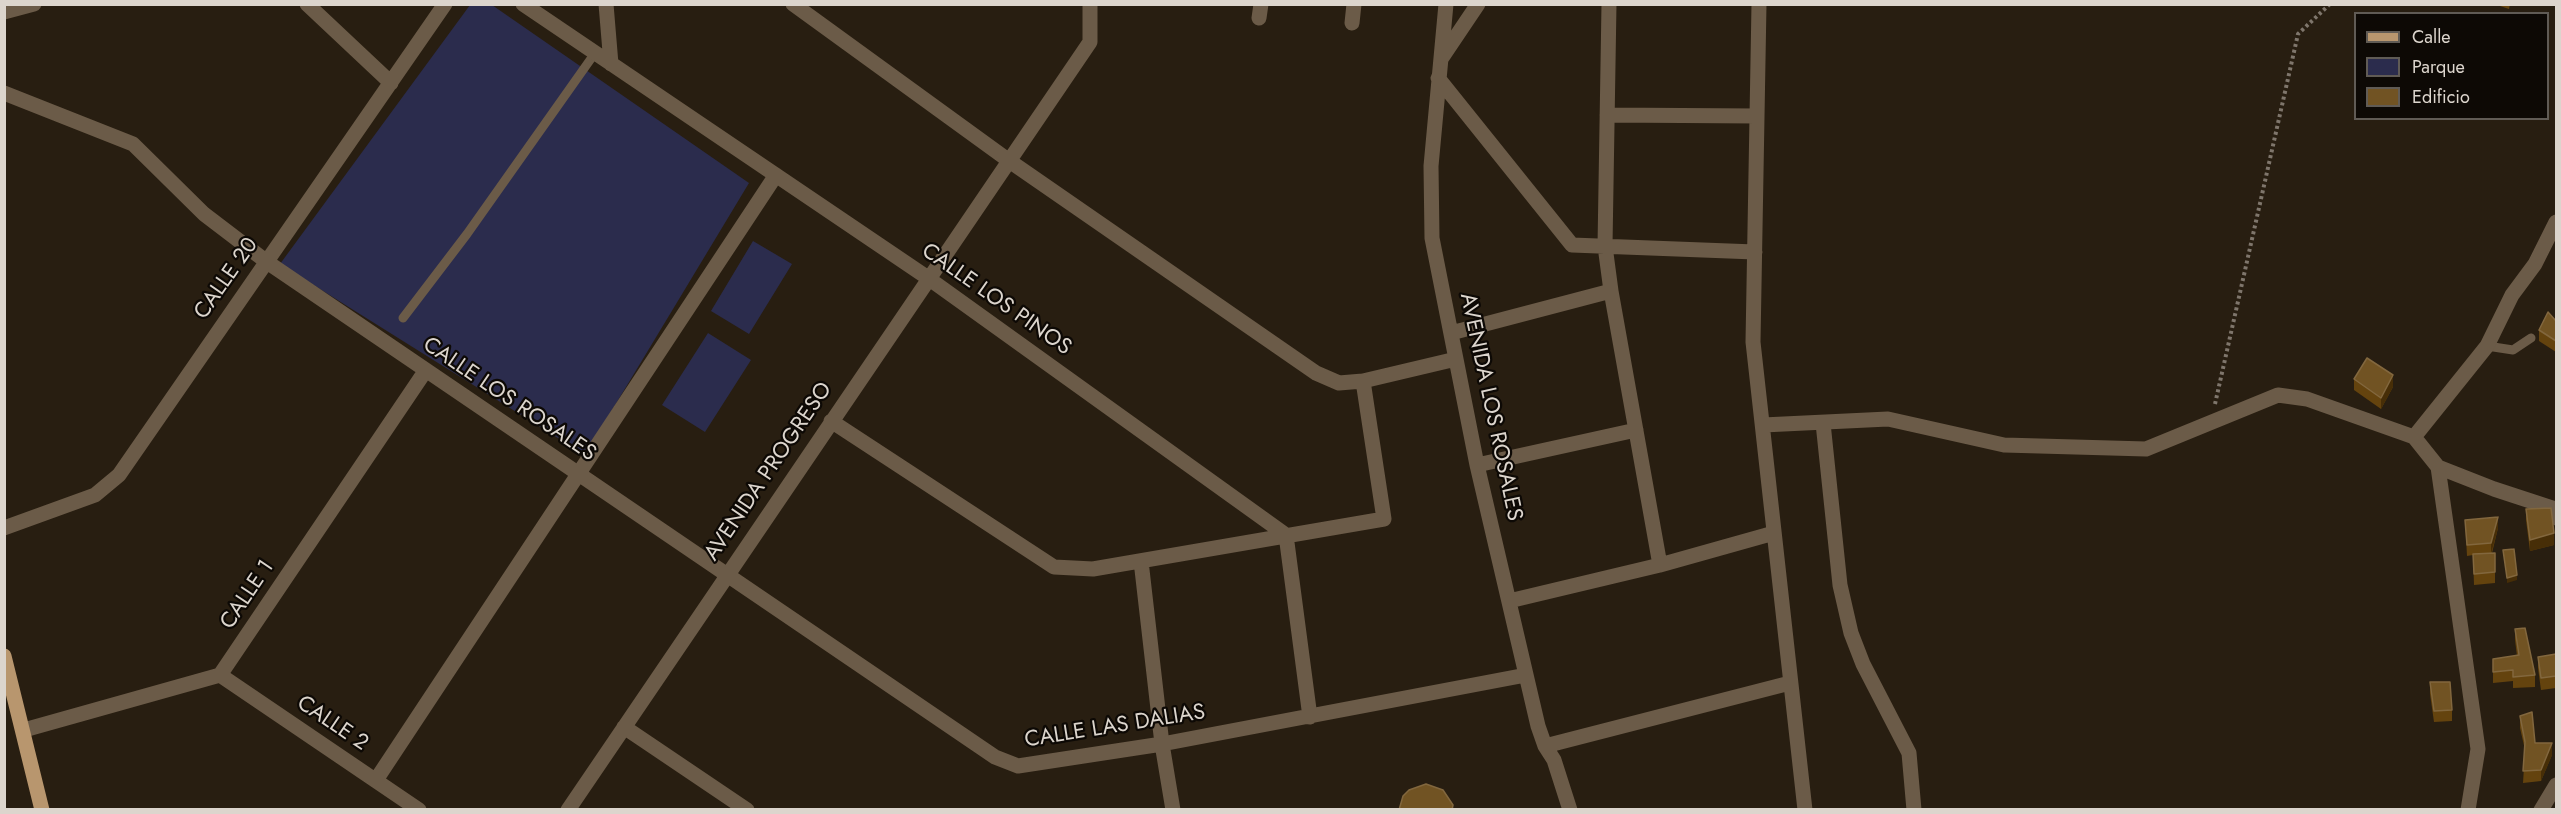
<!DOCTYPE html>
<html>
<head>
<meta charset="utf-8">
<style>
  body { margin:0 }
  #map { position:relative; width:2561px; height:814px; overflow:hidden; background:#281e11; font-family:Jost,sans-serif }
  canvas { display:block }
  .frame { position:absolute; inset:0; border:6px solid #dcd5cd; pointer-events:none }
  .legend { position:absolute; left:2354px; top:12px; width:195px; height:108px; box-sizing:border-box; background:#0d0905; border:2px solid #605b55; margin:0; padding:8px 10px; list-style:none; font-size:18px; color:#dcd5cd }
  .legend li { display:flex; align-items:center; gap:12px; height:30px }
  .legend b { width:30px; border:2px solid #605b55 }
</style>
</head>
<body>
<div id="map">
<canvas width="2561" height="814"></canvas>
<div class="frame"></div>
<ul class="legend">
<li><b style="height:8px;background:#b8966e"></b>Calle</li>
<li><b style="height:16px;background:#2b2c4d"></b>Parque</li>
<li><b style="height:16px;background:#715323"></b>Edificio</li>
</ul>
</div>
<script>
const c = document.querySelector('canvas').getContext('2d');
c.lineJoin = 'round';
function paint(path, color) { c.fillStyle = color; c.fill(path, 'evenodd'); }
const shape = rows => new Path2D(rows.map(r => 'M' + r).join(''));
function stroke(path, color, width, dash) { c.strokeStyle = color; c.lineWidth = width; c.lineCap = dash ? 'butt' : 'round'; c.setLineDash(dash || []); c.stroke(path); }
function write(font, color, halo, rows, align = 'center') {
  c.font = font + ' Jost,sans-serif'; c.lineWidth = 4.5; c.setLineDash([]); c.textBaseline = 'middle'; c.strokeStyle = halo; c.fillStyle = color; for (const [text, x, y, turn = 0] of rows) {
    c.save(); c.translate(x, y); c.rotate((+turn || 0) * Math.PI / 180); c.textAlign = isNaN(turn) ? turn : align; if (halo) c.strokeText(text, 0, 0); c.fillText(text, 0, 0); c.restore();
  }
}
const green = shape([
  [470,5,492,5,749,183,585,455,280,264],
  [753,241,792,264,749,334,711,311],
  [708,333,751,360,705,432,662,405]
]);
const path = shape([
  [2215,404,2298,34,2330,4]
]);
const lane = shape([
  [403,318,467,234,595,53],
  [2487,346,2513,350,2531,338]
]);
const street = shape([
  [307,4,391,83],
  [523,4,928,278,1286,535,1310,717],
  [606,4,611,64],
  [793,4,1008,160,1316,373,1339,383,1363,381,1456,359],
  [1446,4,1431,166,1432,238,1477,465,1538,726,1545,746,1554,760,1570,810],
  [1609,4,1605,246,1611,291,1660,565],
  [1759,4,1753,342,1805,810],
  [4,12,34,4],
  [1259,18,1261,4],
  [1352,23,1354,4],
  [1441,59,1478,4],
  [1438,78,1572,245,1755,252],
  [4,93,133,144,204,214,267,262,995,757,1018,766,1162,744,1526,675],
  [1607,115,1757,116],
  [1451,333,1611,291],
  [831,421,1054,567,1093,569,1384,519,1363,381],
  [1823,423,1840,585,1851,633,1863,664,1909,753,1914,810],
  [1763,425,1888,419,2004,445,2146,449,2278,395,2307,399,2414,437,2438,467,2478,749,2468,810],
  [2414,437,2487,346,2512,295,2535,264,2556,222],
  [1477,465,1636,430],
  [2438,467,2494,489,2555,509,2556,518],
  [4,528,95,495,119,475,445,4],
  [1141,561,1162,744,1173,810],
  [1509,601,1660,565,1774,533],
  [220,675,419,810],
  [624,727,747,810],
  [24,730,220,675,426,370],
  [1545,746,1790,683],
  [376,780,776,175],
  [568,810,1090,42,1090,4],
  [2541,810,2556,785]
]);
const primary = shape([
  [4,656,42,810]
]);
const wall = shape([
  [2494,4,2510,4,2509,9],
  [2556,321,2556,352,2539,341,2539,330],
  [2354,379,2393,387,2381,409,2354,390],
  [2526,509,2554,545,2530,551,2526,520],
  [2465,520,2498,528,2492,553,2495,553,2495,583,2474,585,2473,555,2467,556],
  [2515,629,2535,675,2535,687,2513,688,2513,681,2493,683,2493,659,2517,656,2515,640],
  [2556,654,2556,688,2541,690,2538,668,2538,657],
  [2430,682,2452,710,2452,721,2434,722,2430,694],
  [2520,716,2535,743,2552,755,2541,781,2523,783,2525,750,2520,728]
]);
const shadedWall = shape([
  [2393,375,2393,387,2381,409,2381,398],
  [2498,517,2498,528,2491,554,2491,543],
  [2554,533,2554,545,2530,551,2530,540],
  [2517,575,2517,580,2507,583,2507,578],
  [2552,743,2552,755,2541,781,2541,770]
]);
const building = shape([
  [2548,312,2556,321,2556,341,2539,330,2548,312],
  [2367,358,2393,375,2381,398,2354,379,2367,358],
  [2551,508,2554,533,2530,540,2526,509,2551,508],
  [2498,517,2491,543,2467,545,2465,520,2498,517],
  [2514,549,2517,575,2507,578,2503,550,2514,549],
  [2495,553,2495,572,2474,574,2473,554,2495,553],
  [2525,628,2535,675,2513,677,2513,670,2493,672,2493,659,2519,655,2515,629,2525,628],
  [2556,654,2556,676,2541,678,2538,657,2556,654],
  [2430,682,2450,682,2452,710,2434,711,2430,682],
  [2532,712,2535,743,2552,743,2541,770,2523,771,2525,742,2520,716,2532,712],
  [1426,784,1443,790,1453,805,1452,810,1399,810,1403,796,1409,790,1426,784]
]);
const streetNames = [
  ["CALLE 20",227,279,-55],
  ["CALLE LOS PINOS",996,300,35],
  ["CALLE LOS ROSALES",509,400,34],
  ["AVENIDA LOS ROSALES",1490,407,78],
  ["AVENIDA PROGRESO",769,472,-56],
  ["CALLE 1",248,595,-56],
  ["CALLE 2",332,724,34],
  ["CALLE LAS DALIAS",1115,727,-9]
];
paint(green, '#2b2c4d');
stroke(path, '#7f766c', 4, [3, 3]);
stroke(lane, '#6b5b48', 9);
stroke(street, '#6b5b48', 15);
stroke(primary, '#b8966e', 15);
paint(wall, '#64430e');
paint(shadedWall, '#472e07');
paint(building, '#715323');
stroke(building, '#82673e', 1.5);
write('22px', '#dcd5cd', '#0d0905', streetNames);
</script>
</body>
</html>
